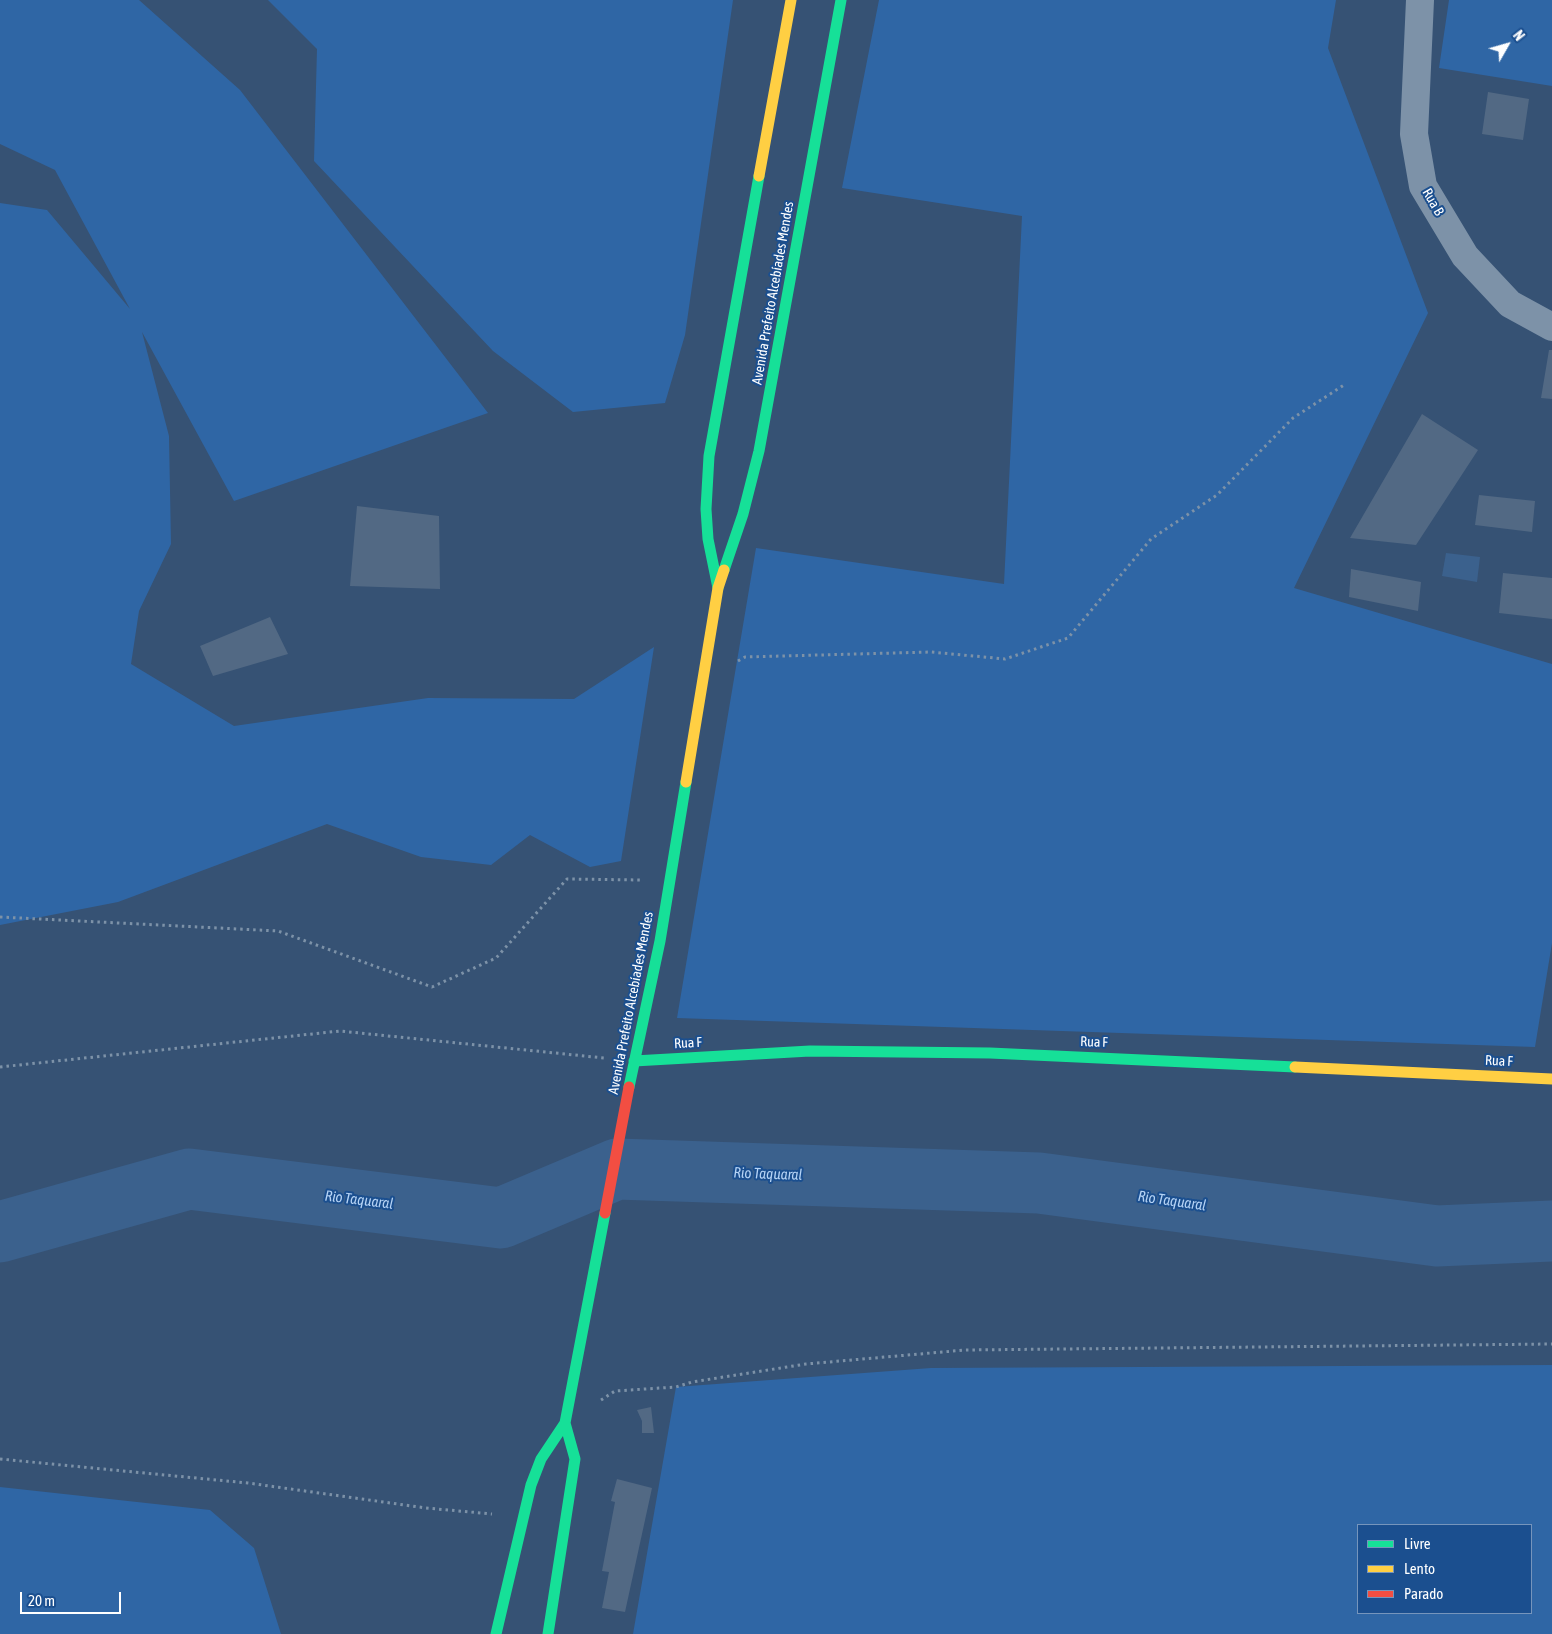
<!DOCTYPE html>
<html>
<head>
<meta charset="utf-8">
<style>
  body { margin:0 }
  #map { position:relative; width:1552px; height:1634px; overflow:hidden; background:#365274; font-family:"Asap Condensed",sans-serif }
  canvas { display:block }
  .legend { position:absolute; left:1357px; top:1524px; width:175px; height:90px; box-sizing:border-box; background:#1b4f8f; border:1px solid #7695bc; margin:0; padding:6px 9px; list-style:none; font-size:15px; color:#fff }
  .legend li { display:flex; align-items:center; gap:10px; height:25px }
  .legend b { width:25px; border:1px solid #7695bc }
  .north { position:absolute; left:1482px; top:20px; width:50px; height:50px; -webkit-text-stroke:4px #1b4f8f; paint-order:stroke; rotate:52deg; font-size:14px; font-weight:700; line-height:20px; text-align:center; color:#fff }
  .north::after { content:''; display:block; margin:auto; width:18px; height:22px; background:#fff; clip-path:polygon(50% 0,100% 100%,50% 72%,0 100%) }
  .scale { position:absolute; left:20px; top:1592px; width:101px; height:22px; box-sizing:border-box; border:2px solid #fff; border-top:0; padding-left:6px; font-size:15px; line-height:18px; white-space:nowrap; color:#fff; -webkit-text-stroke:4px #1b4f8f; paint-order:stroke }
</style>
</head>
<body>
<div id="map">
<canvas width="1552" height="1634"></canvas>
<ul class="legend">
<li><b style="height:6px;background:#16e098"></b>Livre</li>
<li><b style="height:6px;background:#ffcf43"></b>Lento</li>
<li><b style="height:6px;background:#f24e42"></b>Parado</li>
</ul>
<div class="north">N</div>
<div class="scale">20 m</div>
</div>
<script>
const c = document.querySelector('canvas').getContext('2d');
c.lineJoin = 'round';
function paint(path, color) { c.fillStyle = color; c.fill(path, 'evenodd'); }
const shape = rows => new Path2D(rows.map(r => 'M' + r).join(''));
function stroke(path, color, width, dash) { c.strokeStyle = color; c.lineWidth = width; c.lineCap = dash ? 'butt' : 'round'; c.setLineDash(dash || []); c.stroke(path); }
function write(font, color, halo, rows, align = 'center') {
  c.font = font + ' "Asap Condensed",sans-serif'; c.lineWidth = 4; c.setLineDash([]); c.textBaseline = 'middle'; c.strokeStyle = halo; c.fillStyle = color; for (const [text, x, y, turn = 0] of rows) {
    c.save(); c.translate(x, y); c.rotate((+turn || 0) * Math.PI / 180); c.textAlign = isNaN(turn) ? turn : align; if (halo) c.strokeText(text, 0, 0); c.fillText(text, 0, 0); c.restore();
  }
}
const green = shape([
  [0,0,139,0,240,90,488,413,234,501,142,332,169,436,171,544,139,611,131,664,234,726,428,698,574,699,654,647,621,861,590,867,530,835,491,865,421,857,327,824,118,902,0,925,0,203,47,210,130,309,55,170,0,144],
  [268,0,733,0,685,335,665,403,573,412,493,351,314,161,317,49],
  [879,0,1336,0,1328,48,1428,313,1294,588,1552,664,1552,943,1535,1047,677,1018,756,548,1004,584,1022,216,842,188],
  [1449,0,1552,0,1552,86,1439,68],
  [1552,1365,1552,1634,633,1634,676,1387,931,1368],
  [1358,1525,1531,1525,1531,1613,1358,1613],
  [0,1487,210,1510,254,1548,281,1634,0,1634]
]);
const water = shape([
  [1446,553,1480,557,1477,582,1442,576]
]);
const river = shape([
  [0,1232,189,1179,501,1218,617,1169,1039,1183,1437,1236,1552,1231]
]);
const building = shape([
  [1488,92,1529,99,1523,140,1482,134],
  [1549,350,1552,350,1552,399,1541,398],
  [1422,414,1478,450,1416,545,1350,538],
  [1479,495,1535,501,1532,532,1475,525],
  [357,506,439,516,440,589,350,586],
  [1351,569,1421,582,1418,611,1349,597],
  [1503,573,1552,578,1552,619,1499,613],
  [270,617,288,654,213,676,200,646],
  [651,1407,654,1433,642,1433,642,1421,637,1410],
  [617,1479,652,1488,625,1612,602,1608,609,1572,602,1571,615,1502,611,1501]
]);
const path = shape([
  [738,661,745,657,931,652,1005,659,1068,638,1151,539,1217,495,1293,418,1344,385],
  [0,917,278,931,432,987,496,958,567,879,640,880],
  [0,1067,340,1031,604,1058],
  [601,1400,615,1391,676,1387,692,1382,806,1364,965,1350,1552,1344],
  [0,1459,248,1483,426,1508,492,1514]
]);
const street = shape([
  [1420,0,1414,134,1423,186,1465,256,1510,304,1552,327]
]);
const fast = shape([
  [724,570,743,514,759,451,841,0],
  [718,588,708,539,706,509,709,456,759,176],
  [634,1061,810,1051,990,1053,1295,1067],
  [629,1087,660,941,686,782],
  [496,1634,531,1485,541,1459,565,1423,605,1213],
  [548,1634,575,1459,565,1423]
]);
const slow = shape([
  [759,176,791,0],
  [686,782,718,588,724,570],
  [1295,1067,1552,1079]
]);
const jam = shape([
  [605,1213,629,1087]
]);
const streetNames = [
  ["Rua B",1433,202,60],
  ["Avenida Prefeito Alcebíades Mendes",773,293,-80],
  ["Avenida Prefeito Alcebíades Mendes",631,1003,-79],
  ["Rua F",1094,1042,2],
  ["Rua F",688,1043,-3],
  ["Rua F",1499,1061,3]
];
const waterNames = [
  ["Rio Taquaral",768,1174,2],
  ["Rio Taquaral",359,1200,7],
  ["Rio Taquaral",1172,1201,8]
];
paint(green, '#2f66a5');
paint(water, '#3b618d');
stroke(river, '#3b618d', 61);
paint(building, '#526984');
stroke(path, '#7d92a8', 3, [2.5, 4]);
stroke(street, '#7d92a8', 28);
stroke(fast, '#16e098', 11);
stroke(slow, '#ffcf43', 11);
stroke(jam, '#f24e42', 11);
write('14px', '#fff', '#1b4f8f', streetNames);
write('italic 15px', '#b5d3f5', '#1b4f8f', waterNames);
</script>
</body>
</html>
